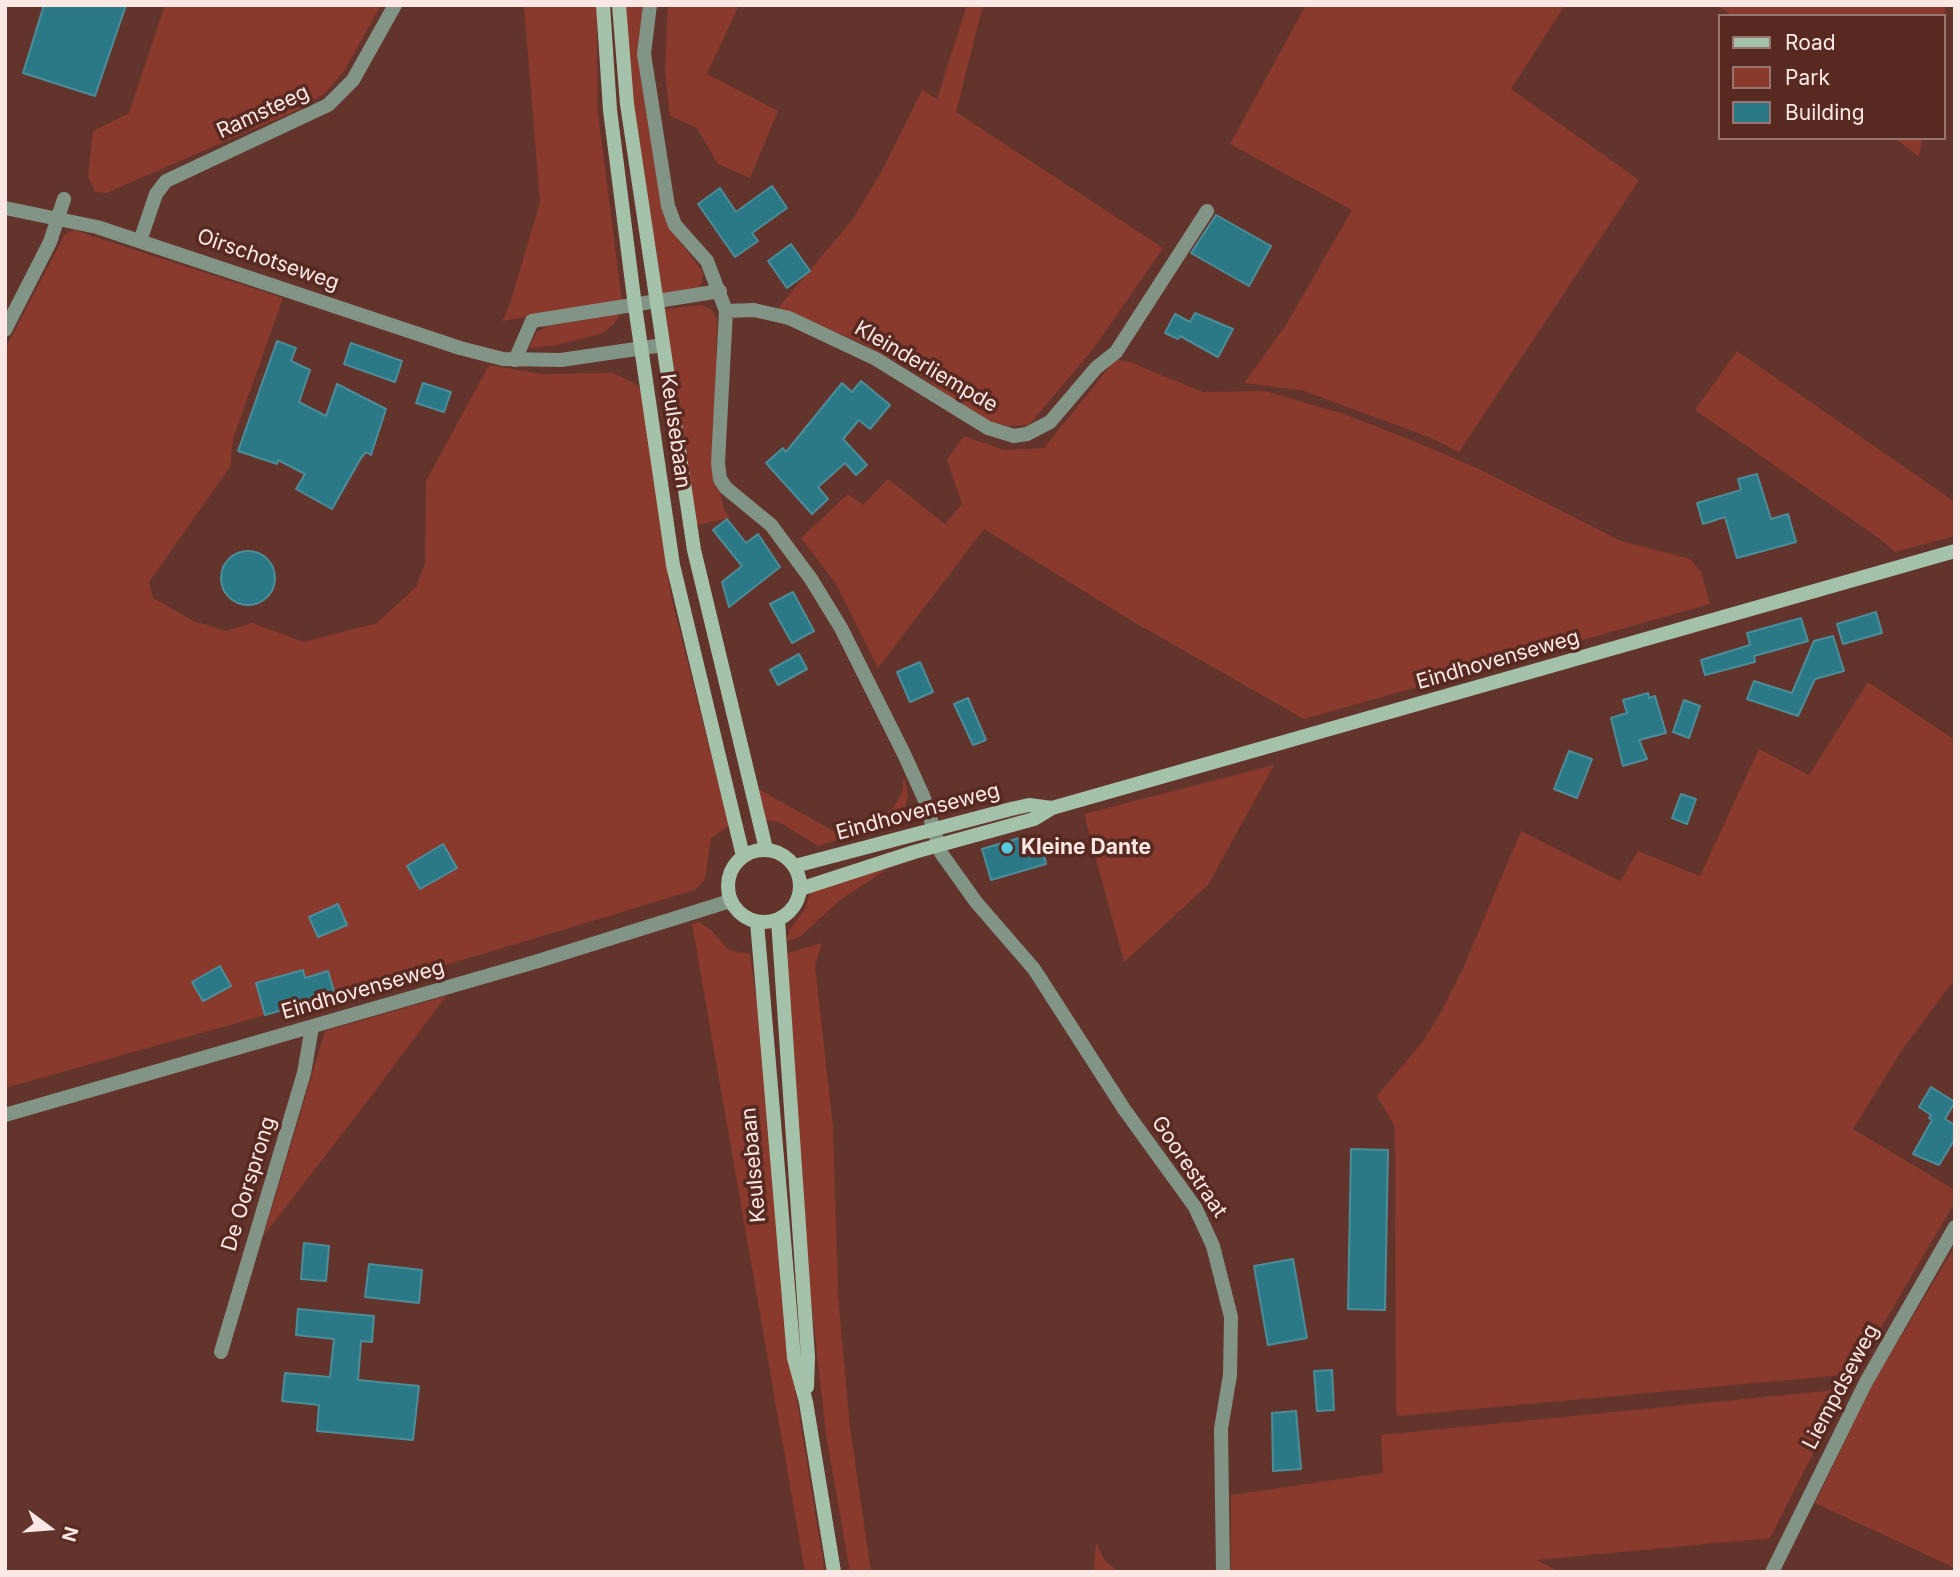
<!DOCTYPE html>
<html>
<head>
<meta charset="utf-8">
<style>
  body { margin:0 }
  #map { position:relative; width:1960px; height:1577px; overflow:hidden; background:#62342c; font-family:Inter,sans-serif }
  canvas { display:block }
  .frame { position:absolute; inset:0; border:7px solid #fbe8e5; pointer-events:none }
  .legend { position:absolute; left:1718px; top:14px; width:228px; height:126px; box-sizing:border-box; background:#572921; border:2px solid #99756f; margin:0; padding:9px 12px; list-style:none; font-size:21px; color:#fbe8e5 }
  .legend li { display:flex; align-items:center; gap:14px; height:35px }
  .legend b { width:35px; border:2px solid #99756f }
  .north { position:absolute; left:14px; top:1493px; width:70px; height:70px; -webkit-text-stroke:5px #572921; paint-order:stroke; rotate:106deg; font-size:19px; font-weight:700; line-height:28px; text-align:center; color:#fbe8e5 }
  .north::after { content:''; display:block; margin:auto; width:24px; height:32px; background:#fbe8e5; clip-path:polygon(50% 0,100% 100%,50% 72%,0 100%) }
</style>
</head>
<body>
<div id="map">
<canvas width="1960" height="1577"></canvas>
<div class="frame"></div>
<ul class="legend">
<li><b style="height:9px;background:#a4c2aa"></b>Road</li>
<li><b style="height:19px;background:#893a2d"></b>Park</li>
<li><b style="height:19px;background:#2b7886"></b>Building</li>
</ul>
<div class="north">N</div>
</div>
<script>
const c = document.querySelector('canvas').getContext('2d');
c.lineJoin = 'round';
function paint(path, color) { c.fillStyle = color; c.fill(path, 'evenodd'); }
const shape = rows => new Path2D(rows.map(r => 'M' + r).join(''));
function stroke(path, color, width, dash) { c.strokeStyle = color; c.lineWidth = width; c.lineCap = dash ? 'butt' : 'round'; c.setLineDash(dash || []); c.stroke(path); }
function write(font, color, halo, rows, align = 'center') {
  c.font = font + ' Inter,sans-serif'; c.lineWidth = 7; c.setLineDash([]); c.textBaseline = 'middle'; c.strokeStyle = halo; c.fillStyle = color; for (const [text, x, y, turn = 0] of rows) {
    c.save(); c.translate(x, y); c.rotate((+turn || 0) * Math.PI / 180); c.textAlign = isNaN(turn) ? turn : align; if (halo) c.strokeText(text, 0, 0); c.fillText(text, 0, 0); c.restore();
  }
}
const green = shape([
  [165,5,381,5,344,71,325,93,300,109,106,193,95,192,88,176,93,131,129,113],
  [524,5,597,5,597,106,622,301,502,321,509,307,540,202],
  [624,5,643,5,639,42,640,73,661,204,671,230,703,272,702,283,695,291,663,297,633,99],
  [668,5,739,5,707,74,778,111,750,178,718,164,697,128,670,116,665,72],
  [967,5,983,5,956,112,1163,248,1094,348,1029,425,1007,426,979,419,917,373,862,343,778,308,853,219,883,169,922,90,937,99],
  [1306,5,1565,5,1511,89,1639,180,1459,452,1429,437,1301,390,1244,383,1286,325,1352,210,1230,144],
  [1716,5,1946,5,1944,17,1733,16],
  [1896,138,1922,138,1919,157,1900,142],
  [74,230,283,298,233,439,230,467,149,582,153,598,194,621,226,631,252,623,304,642,377,623,416,587,425,563,426,481,489,365,541,374,613,373,638,385,643,398,671,596,729,826,711,838,705,879,695,890,476,956,5,1088,5,349,65,234],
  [702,305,712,310,717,319,714,455,723,508,730,518,696,525,664,309],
  [620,314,614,324,601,334,553,346,529,348,537,332,548,326],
  [1737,351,1955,502,1955,536,1895,552,1880,539,1695,410],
  [1115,360,1130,362,1203,392,1265,391,1344,414,1406,438,1475,467,1621,541,1690,559,1701,572,1710,604,1304,719,1132,621,984,529,878,668,836,584,801,538,848,494,863,505,888,479,945,524,962,504,947,460,964,436,1004,450,1044,448],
  [1868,682,1955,740,1955,979,1902,1050,1853,1129,1955,1190,1955,1202,1854,1374,1399,1416,1396,1412,1395,1127,1377,1096,1423,1041,1441,1012,1464,966,1521,831,1620,881,1638,851,1700,876,1759,749,1809,775],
  [1274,765,1208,885,1124,962,1084,814],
  [904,777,908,795,905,807,889,817,881,827,818,846,779,822,763,820,753,786,835,832,875,820,893,808,902,793],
  [882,869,884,871,840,900,801,936,786,942,790,929,805,909,811,889],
  [699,922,711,930,729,950,750,954,763,1047,788,1346,825,1572,805,1572,692,924],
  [822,943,815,966,833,1127,838,1296,850,1427,871,1572,850,1572,826,1434,802,1220,785,954],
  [446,996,373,1094,264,1235,325,1031],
  [1955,1246,1955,1568,1815,1503,1872,1385],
  [1835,1390,1844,1393,1770,1538,1537,1560,1560,1572,1231,1572,1231,1495,1383,1473,1381,1435],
  [1096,1543,1105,1561,1119,1572,1094,1572]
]);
const building = shape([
  [44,5,126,5,95,96,23,73,44,5],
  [772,186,787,208,752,233,758,241,735,257,698,204,720,188,736,212,772,186],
  [1216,215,1271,246,1249,286,1191,253,1216,215],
  [791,244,810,271,787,288,768,261,791,244],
  [1195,313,1233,329,1218,357,1180,336,1178,339,1165,333,1175,314,1190,322,1195,313],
  [277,341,296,348,291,361,310,370,299,402,326,416,337,384,386,409,371,455,366,452,361,458,332,509,296,489,305,474,278,460,277,464,238,451,277,341],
  [351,343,402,361,395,382,344,364,351,343],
  [861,381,890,405,870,429,859,420,843,439,867,465,856,475,845,463,818,487,828,499,812,514,766,463,783,448,786,452,842,383,852,392,861,381],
  [423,383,451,392,444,412,416,403,423,383],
  [1757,474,1771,519,1788,514,1796,542,1737,558,1725,517,1703,524,1697,503,1741,490,1738,479,1757,474],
  [727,519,746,543,758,534,780,567,729,607,722,582,742,566,713,530,727,519],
  '221 578a27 27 0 1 1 54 0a27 27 0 1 1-54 0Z',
  [793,592,814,631,792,643,770,604,793,592],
  [1876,612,1882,633,1843,644,1837,624,1876,612],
  [1801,618,1808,641,1754,656,1755,662,1705,675,1701,660,1750,645,1747,633,1801,618],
  [1833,636,1844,671,1815,679,1798,716,1747,699,1754,681,1792,693,1814,641,1833,636],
  [799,654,807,669,778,685,770,670,799,654],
  [920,662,933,692,910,702,897,672,920,662],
  [1648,693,1649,698,1655,696,1666,733,1639,740,1647,759,1623,766,1611,718,1627,713,1623,700,1648,693],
  [968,698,986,740,973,745,954,704,968,698],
  [1684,700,1700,706,1689,738,1673,732,1684,700],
  [1569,751,1592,759,1577,798,1554,789,1569,751],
  [1681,794,1696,799,1687,824,1672,818,1681,794],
  [1026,836,1032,854,1043,851,1046,864,991,880,982,849,1026,836],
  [443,844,457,868,420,889,407,866,443,844],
  [338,904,347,925,318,937,309,917,338,904],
  [220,966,231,986,203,1001,192,982,220,966],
  [303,970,305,978,328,971,335,995,265,1015,256,983,303,970],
  [1931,1087,1955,1102,1945,1119,1955,1125,1955,1139,1939,1165,1913,1154,1932,1120,1929,1118,1931,1115,1919,1107,1931,1087],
  [1351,1149,1388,1150,1385,1310,1348,1309,1351,1149],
  [304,1243,329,1246,326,1281,301,1279,304,1243],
  [1293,1259,1307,1338,1268,1345,1254,1266,1293,1259],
  [369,1264,422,1270,419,1303,365,1297,369,1264],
  [298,1309,374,1316,372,1342,361,1341,358,1380,419,1386,413,1440,317,1431,319,1405,282,1401,285,1373,330,1377,334,1339,296,1335,298,1309],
  [1332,1370,1334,1410,1317,1411,1314,1371,1332,1370],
  [1296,1411,1301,1469,1273,1471,1272,1413,1296,1411]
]);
const minor = shape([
  [650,5,644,54,668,206,675,225,707,261,726,311,718,463,720,479,726,488,771,525,811,579,841,628,904,754,924,798,941,853,976,902,1034,969,1124,1109,1195,1207,1213,1246,1231,1317,1230,1375,1221,1429,1223,1572],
  [140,241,156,194,166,181,328,105,353,80,395,5],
  [726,311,754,310,789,318,876,359,988,428,1014,436,1027,434,1050,422,1096,368,1116,352,1207,211],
  [5,330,50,242,64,199],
  [515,360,532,321,720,291],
  [221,1352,304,1073,312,1027],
  [1772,1572,1866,1382,1955,1227]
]);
const tertiary = shape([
  [5,208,97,227,460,348,503,359,561,360,663,345],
  [5,1115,535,962,730,901]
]);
const secondary = shape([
  [603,5,610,110,635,306,673,565,743,856],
  [619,5,627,104,694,550,766,849],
  '728 886a36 36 0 1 1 72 0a36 36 0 1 1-72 0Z',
  [795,866,1011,809,1029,805,1052,808],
  [800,889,914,852,1034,819,1052,808,1955,551],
  [778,920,808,1357,807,1387],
  [757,922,794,1358,806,1402,834,1572]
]);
const markers = [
  [1007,848,7,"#55cade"]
];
const streetNames = [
  ["Ramsteeg",263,112,-25],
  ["Oirschotseweg",268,260,19],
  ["Kleinderliempde",926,367,30],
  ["Keulsebaan",675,431,82],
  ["Eindhovenseweg",1498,660,-16],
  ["Eindhovenseweg",918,812,-15],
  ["Eindhovenseweg",363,990,-16],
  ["Keulsebaan",754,1165,-95],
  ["Goorestraat",1189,1167,56],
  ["De Oorsprong",249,1184,-73],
  ["Liempdseweg",1841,1387,-62]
];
const poiNames = [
  ["Kleine Dante",1021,848]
];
paint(green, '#893a2d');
paint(building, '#2b7886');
stroke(building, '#4c8d99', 2);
stroke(minor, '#829485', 14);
stroke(tertiary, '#829485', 14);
stroke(secondary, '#a4c2aa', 14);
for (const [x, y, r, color] of markers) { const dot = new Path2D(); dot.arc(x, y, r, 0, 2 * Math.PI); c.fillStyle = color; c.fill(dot); stroke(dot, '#572921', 2.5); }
write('21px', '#fbe8e5', '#572921', streetNames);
write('bold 21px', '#fbe8e5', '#572921', poiNames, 'left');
</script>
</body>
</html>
